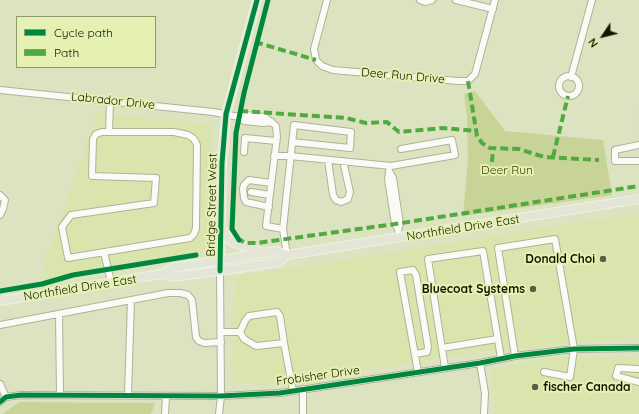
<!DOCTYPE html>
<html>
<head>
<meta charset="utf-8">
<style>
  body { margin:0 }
  #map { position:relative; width:639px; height:414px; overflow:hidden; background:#dce3c0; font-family:Quicksand,sans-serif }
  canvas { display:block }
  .legend { position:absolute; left:16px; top:16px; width:140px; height:52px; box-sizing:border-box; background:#e4f1b2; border:1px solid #90996b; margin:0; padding:5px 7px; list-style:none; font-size:12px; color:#121601 }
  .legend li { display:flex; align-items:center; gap:8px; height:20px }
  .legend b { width:20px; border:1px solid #90996b }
  .north { position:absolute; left:583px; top:16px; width:40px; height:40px; -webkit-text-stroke:3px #e4f1b2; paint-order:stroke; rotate:235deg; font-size:11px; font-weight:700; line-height:16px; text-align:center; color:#121601 }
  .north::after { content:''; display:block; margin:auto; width:14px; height:18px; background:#121601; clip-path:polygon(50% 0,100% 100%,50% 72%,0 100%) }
</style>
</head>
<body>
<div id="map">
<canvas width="639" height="414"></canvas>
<ul class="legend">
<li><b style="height:5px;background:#00873e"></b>Cycle path</li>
<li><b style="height:5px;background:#51a940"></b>Path</li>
</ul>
<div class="north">N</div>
</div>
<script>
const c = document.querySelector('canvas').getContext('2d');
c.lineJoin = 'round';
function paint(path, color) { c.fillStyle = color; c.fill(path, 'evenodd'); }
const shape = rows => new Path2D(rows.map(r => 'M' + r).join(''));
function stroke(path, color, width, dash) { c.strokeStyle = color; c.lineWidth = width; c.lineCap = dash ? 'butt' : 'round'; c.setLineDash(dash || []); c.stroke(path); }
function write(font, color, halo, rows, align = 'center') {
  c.font = font + ' Quicksand,sans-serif'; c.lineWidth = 4; c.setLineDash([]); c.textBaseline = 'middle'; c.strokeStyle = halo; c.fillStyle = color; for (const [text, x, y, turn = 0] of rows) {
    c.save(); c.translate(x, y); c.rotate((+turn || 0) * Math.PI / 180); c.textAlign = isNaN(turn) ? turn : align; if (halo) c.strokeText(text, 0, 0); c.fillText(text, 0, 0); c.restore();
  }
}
const built = shape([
  [98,112,212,125,208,178,207,244,203,253,74,273,45,281,43,268],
  [639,213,639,337,481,352,280,384,231,382,235,277],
  [557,357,639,357,639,414,493,414,495,403,490,369]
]);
const green = shape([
  [475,91,505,131,603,140,612,195,463,216,468,160,467,117,464,94],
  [19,402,155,403,151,414,2,414]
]);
const path = shape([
  [632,140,638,121,635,120,639,108],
  [203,145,212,144]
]);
const minor = shape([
  [327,0,314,49,316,60,322,66,333,70,458,81,468,81,475,74,495,0],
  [420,0,425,2,432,0],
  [456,0,493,9],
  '559 86a10 10 0 1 1 20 0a10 10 0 1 1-20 0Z',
  [571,77,592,0],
  [0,90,213,112,239,117,244,121,264,123,272,122],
  [239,117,245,115,265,117,276,126,277,137,266,226,283,229],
  [102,132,174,132,188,135,194,139,197,145,196,228,194,234,190,238,68,258,62,227,71,215,154,203,156,178,92,176,93,139,96,134,102,132],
  [109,132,110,101],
  [639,145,615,150,615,161,639,161],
  [244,152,245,138,276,141],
  [274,156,290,156,391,166,455,155,452,140,401,149],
  [328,160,333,195,336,200,341,202,348,199,350,192,343,161],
  [389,171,393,178,400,224,398,229],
  [389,173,388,179,395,224,398,229,399,238],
  [251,192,270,195],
  [0,195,5,200,3,209,0,215],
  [269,207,246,202,244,198,243,189,244,185,249,180,271,183],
  [104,252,111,282],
  [287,255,283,229,294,125,351,132,350,148,292,142],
  [59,314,60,395],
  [0,325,168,293,180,293,188,295,192,300,196,337,199,341,204,343,221,342],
  [221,332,240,332,245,321,249,316,277,312,280,316,284,343,256,346,244,339,240,332],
  [284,343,293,391],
  [442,348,497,339],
  [415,354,427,352,428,347,416,275,413,270,400,272,418,372],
  [515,356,498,248,555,239,574,349,570,377,544,372],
  [480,363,485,393,484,414],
  [445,368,428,259,483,251,501,358],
  [639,369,618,368,616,376,639,382],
  [0,384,6,397],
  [128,395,131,300],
  [0,402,6,397,21,395,221,396,280,393,480,363,515,356,574,349,639,348],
  [165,414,166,396],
  [219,414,221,396,220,271],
  [303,414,303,389]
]);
const major = shape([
  [221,229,232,242,264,253],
  [220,271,222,163,226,114,257,0],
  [161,274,173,277,233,269,279,262,287,255],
  [0,301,161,274,172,268,264,253,276,251,287,255,639,199]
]);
const quiet = shape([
  [255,42,316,60],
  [468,81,477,136,482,143,490,148,519,149,544,157,599,160],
  [240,111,346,118,366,123,387,122,399,132,443,128,476,131],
  [553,157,568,96],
  [492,162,493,148],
  [237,238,245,243,257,243,395,224,639,186]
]);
const cycleway = shape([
  [239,240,232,229,236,133,244,93,268,0],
  [220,271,222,163,226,114,257,0],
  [0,291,42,284,73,275,196,255],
  [0,402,6,397,21,395,221,396,280,393,480,363,515,356,574,349,639,348]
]);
const markers = [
  [603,259,4,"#595e44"],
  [533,289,4,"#595e44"],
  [535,387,4,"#595e44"]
];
const streetNames = [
  ["Deer Run Drive",403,76,5],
  ["Labrador Drive",113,101,6],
  ["Bridge Street West",212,205,-89],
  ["Northfield Drive East",463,228,-9],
  ["Northfield Drive East",80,288,-9],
  ["Frobisher Drive",318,376,-8]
];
const parkNames = [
  ["Deer Run",507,170]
];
const poiNames = [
  ["Donald Choi",595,259],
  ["Bluecoat Systems",525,289],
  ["fischer Canada",543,387,"left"]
];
paint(built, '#dae5ae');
paint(green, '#c8d497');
stroke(minor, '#aeb398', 8);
stroke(major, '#eff2e3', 10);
stroke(path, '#d8dacf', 1, [3, 2]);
stroke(minor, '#fafbf6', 6);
stroke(major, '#e3e6d7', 8);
stroke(quiet, '#51a940', 4, [8, 4]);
stroke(cycleway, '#00873e', 5);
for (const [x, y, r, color] of markers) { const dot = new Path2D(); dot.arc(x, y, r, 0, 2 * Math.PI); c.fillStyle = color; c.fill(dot); stroke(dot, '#e4f1b2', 1.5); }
write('12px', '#121601', '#e4f1b2', streetNames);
write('12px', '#3e4700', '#e4f1b2', parkNames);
write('bold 12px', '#121601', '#e4f1b2', poiNames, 'right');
</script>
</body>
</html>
